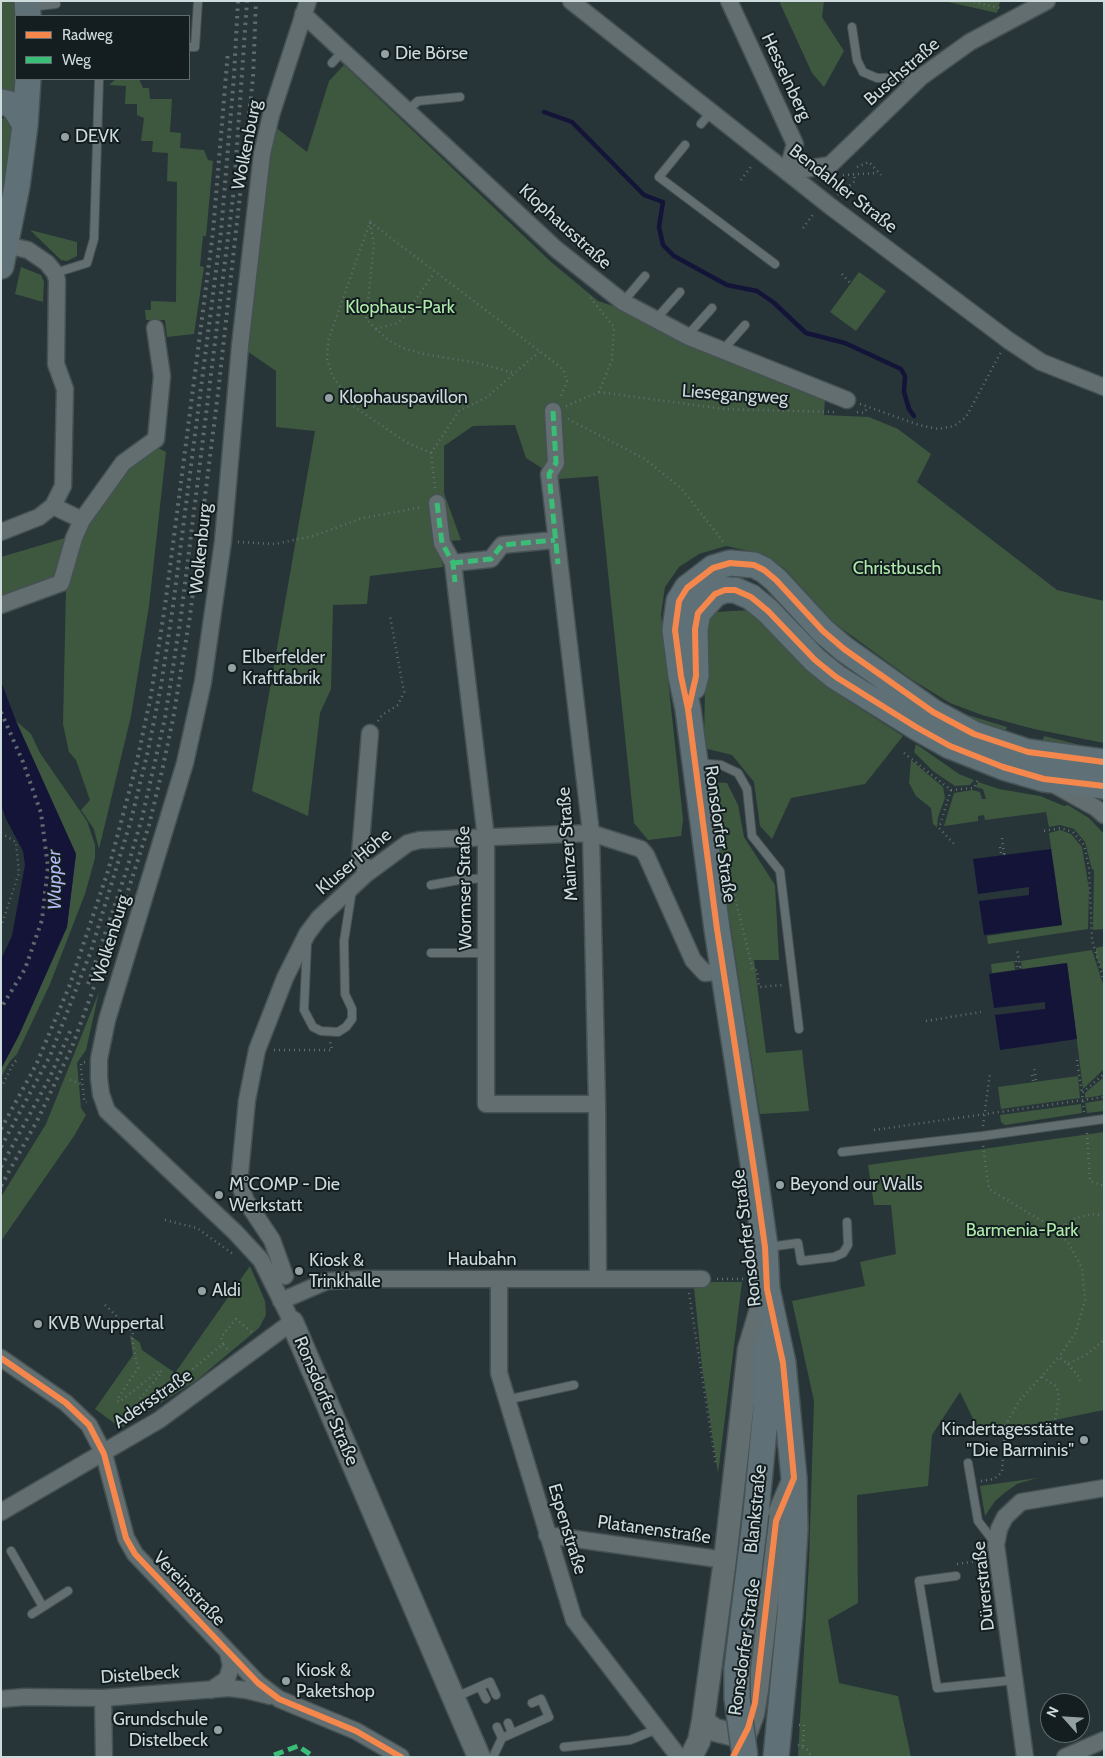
<!DOCTYPE html>
<html>
<head>
<meta charset="utf-8">
<style>
  body { margin:0 }
  #map { position:relative; width:1105px; height:1758px; overflow:hidden; background:#273538; font-family:Cabin,sans-serif }
  canvas { display:block }
  .frame { position:absolute; inset:0; border:2px solid #cddbdd; pointer-events:none }
  .legend { position:absolute; left:15px; top:15px; width:175px; height:65px; box-sizing:border-box; background:#141e20; border:1px solid #5e6a6c; margin:0; padding:6px 9px; list-style:none; font-size:15px; color:#cddbdd }
  .legend li { display:flex; align-items:center; gap:10px; height:25px }
  .legend b { width:25px; border:1px solid #5e6a6c }
  .north { position:absolute; left:1040px; top:1693px; width:50px; height:50px; box-sizing:border-box; background:#141e20; border:1px solid #5e6a6c; border-radius:50%; rotate:296deg; font-size:14px; font-weight:700; line-height:20px; text-align:center; color:#cddbdd }
  .north::after { content:''; display:block; margin:auto; width:18px; height:22px; background:#93a1a3; clip-path:polygon(50% 0,100% 100%,50% 72%,0 100%) }
</style>
</head>
<body>
<div id="map">
<canvas width="1105" height="1758"></canvas>
<div class="frame"></div>
<ul class="legend">
<li><b style="height:6px;background:#f5874c"></b>Radweg</li>
<li><b style="height:6px;background:#3abd76"></b>Weg</li>
</ul>
<div class="north">N</div>
</div>
<script>
const c = document.querySelector('canvas').getContext('2d');
c.lineJoin = 'round';
function paint(path, color) { c.fillStyle = color; c.fill(path, 'evenodd'); }
const shape = rows => new Path2D(rows.map(r => 'M' + r).join(''));
function stroke(path, color, width, dash) { c.strokeStyle = color; c.lineWidth = width; c.lineCap = dash ? 'butt' : 'round'; c.setLineDash(dash || []); c.stroke(path); }
function write(font, color, halo, rows, align = 'center') {
  c.font = font + ' Cabin,sans-serif'; c.lineWidth = 4; c.setLineDash([]); c.textBaseline = 'middle'; c.strokeStyle = halo; c.fillStyle = color; for (const [text, x, y, turn = 0] of rows) {
    c.save(); c.translate(x, y); c.rotate((+turn || 0) * Math.PI / 180); c.textAlign = isNaN(turn) ? turn : align; if (halo) c.strokeText(text, 0, 0); c.fillText(text, 0, 0); c.restore();
  }
}
const green = shape([
  [1,1,16,1,16,79,19,94,1,93],
  [779,1,824,1,822,17,844,51,824,87,812,73],
  [944,1,1000,1,997,13],
  [344,65,551,262,598,301,628,311,825,397,824,415,869,417,898,429,931,454,917,482,1057,590,1104,601,1104,743,1034,729,982,715,950,703,911,679,833,622,785,569,763,554,726,546,699,554,679,567,665,587,661,614,683,819,681,836,648,840,634,823,598,476,559,479,526,458,515,425,473,426,444,446,444,493,461,540,439,542,443,567,370,576,367,604,333,605,331,689,320,713,308,816,252,791,315,431,276,427,276,371,247,351,274,126,307,152,329,81],
  [116,79,139,79,143,88,149,88,150,99,172,99,170,132,181,133,180,148,204,150,208,160,213,161,206,236,203,236,200,266,204,267,194,334,167,337,165,320,146,320,145,310,151,310,151,301,176,302,177,182,167,181,168,153,152,152,153,141,141,141,144,118,137,115,137,104,125,104,126,86,109,85],
  [7,118,15,123,1,234,1,119],
  [30,230,77,242,77,256,67,261,61,260],
  [21,267,41,275,44,282,43,302,15,294],
  [859,272,886,291,856,331,830,312],
  [158,448,166,452,149,606,131,716,99,849,94,829,81,810,90,800,76,760,69,752,63,724,66,590,62,580,82,534,128,467],
  [65,538,53,578,1,598,1,557],
  [750,610,847,700,903,736,865,784,791,798,772,839,760,826,754,782,732,755,704,748,706,620,715,612],
  [961,713,1007,727,1005,733,982,724],
  [16,721,31,734,40,753,87,821,95,845,95,858,85,894,50,984,17,1054,10,1061,1,1077,1,1069,19,1035,67,927,76,854],
  [1044,736,1092,748,1092,754,1042,743],
  [916,744,959,774,974,780,970,785,955,786,933,771,914,752],
  [911,760,943,787,945,798,938,817,937,827,933,824,931,808,916,796,909,783],
  [708,782,727,783,738,805,744,837,775,885,779,960,754,960,766,1053,802,1050,809,1111,760,1114],
  [978,782,999,789,1040,796,1064,806,1068,805,1089,818,1104,834,1104,929,1093,930,1094,870,1092,869,1085,842,1074,829,1060,825,1049,827,1046,812,985,820,984,815,978,816,978,821,944,826,954,793,972,790,980,792,982,799,986,799,983,789,976,787],
  [1060,830,1071,834,1082,847,1089,889,1088,929,988,944,987,936,1062,925,1049,833],
  [1104,946,1104,974,1096,956,1096,948],
  [1092,950,1104,987,1104,1069,1083,1089,1067,963,1022,969,1021,961],
  [1014,961,1015,970,992,973,991,964],
  [99,992,86,1050,77,1063,81,1108,86,1115,74,1136,1,1241,1,1197,46,1124],
  [1078,1076,1080,1098,1001,1109,998,1087],
  [1104,1077,1104,1095,1085,1098,1085,1093],
  [1104,1100,1104,1111,1087,1113,1085,1103],
  [1081,1104,1082,1113,1005,1125,1001,1122,1000,1115],
  [1104,1132,1104,1410,981,1435,960,1392,932,1435,928,1486,857,1495,858,1603,828,1620,839,1683,898,1696,911,1757,798,1757,809,1561,814,1401,792,1301,865,1286,860,1262,896,1254,891,1205,874,1205,868,1165],
  [250,1266,265,1301,266,1315,259,1328,197,1380,121,1428,95,1409,133,1355,130,1335,140,1343,142,1350,175,1373],
  [702,1282,742,1282,718,1473,702,1367,694,1287],
  [1037,1478,1017,1484,1007,1491,995,1501,985,1516,980,1486]
]);
const water = shape([
  [1,681,16,721,76,854,67,927,19,1035,1,1069,1,959,12,936,25,865,23,851,6,819,1,805],
  [1051,849,1062,925,984,935,979,901,1029,895,1029,887,978,894,973,859],
  [1067,963,1077,1039,1000,1050,995,1015,1045,1009,1045,1002,994,1008,989,974]
]);
const stream = shape([
  [544,112,572,122,644,195,663,202,659,227,663,245,674,256,727,285,757,291,773,302,806,333,845,343,901,369,905,376,904,392,909,409,914,416]
]);
const path = shape([
  [969,1,1000,8],
  [857,167,869,162,881,175],
  [843,175,877,173],
  [741,180,753,164],
  [838,195,855,181,854,174],
  [370,223,374,244,366,319,376,329,388,340,403,348,424,354,477,363,515,373],
  [803,228,815,212],
  [842,274,852,285],
  [376,329,397,323,403,318,434,273],
  [599,392,724,409,834,412],
  [860,404,919,425,938,429,954,426,966,417,1001,352],
  [566,406,599,392,612,360,614,327,588,295],
  [857,412,864,413,868,407],
  [568,419,645,459,681,488,725,544],
  [431,453,459,411,487,397,539,352],
  [435,488,431,453,406,442,353,406,332,375,327,359,328,341,370,222,563,369,567,381,560,399],
  [238,542,275,544,313,536,363,518,422,507],
  [378,721,382,715,398,705,404,692,390,616],
  [904,753,951,790,939,828,956,846],
  [951,790,974,788,978,779],
  [1044,831,1060,828,1073,832,1084,845,1089,867,1092,940,1104,981],
  [1,833,16,842,19,873,1,927],
  [1000,847,1001,854,1004,854,1002,838],
  [733,890,753,970,757,970,759,987,784,985],
  [1016,961,1017,968,1020,967,1017,949],
  [926,1021,981,1012],
  [274,1050,332,1050,330,1041],
  [1077,1060,1082,1093],
  [85,1062,81,1063,81,1068,84,1099,85,1102,87,1102],
  [1032,1075,1033,1081,1036,1081,1034,1067],
  [70,1080,82,1084],
  [1,1088,12,1066,16,1061,20,1061],
  [1084,1112,1082,1093,1104,1074],
  [983,1126,990,1073],
  [874,1130,1104,1097],
  [1087,1133,1090,1181,1104,1186],
  [983,1146,989,1189,1057,1230,1069,1244,1082,1268,1085,1300,1076,1332,1059,1357],
  [165,1220,197,1228,233,1254],
  [1057,1230,1076,1218,1093,1214,1104,1216],
  [717,1279,746,1279],
  [689,1293,716,1465],
  [105,1305,133,1332,132,1340,138,1368,117,1400,119,1402,160,1370,162,1372,138,1401,139,1403,177,1382,223,1344,228,1350],
  [223,1344,221,1337,236,1319,253,1333],
  [1068,1364,1079,1377,1080,1383],
  [1042,1377,1057,1387,1059,1397,1055,1421],
  [981,1481,994,1479,1002,1472,1005,1426,1020,1400,1059,1357,1068,1364,1086,1355,1104,1340],
  [957,1564,984,1560],
  [799,1725,804,1725,803,1746],
  [798,1745,808,1750,811,1757]
]);
const lane = shape([
  [30,7,56,4],
  [852,27,857,60,863,72,877,78,918,77],
  [189,47,195,47,198,1],
  [332,63,344,50],
  [408,110,418,101,460,97],
  [701,124,711,112],
  [685,145,659,177,775,264],
  [55,273,87,263,94,239,99,79],
  [623,302,645,276],
  [656,319,680,292],
  [687,336,712,308],
  [722,351,745,325],
  [698,763,721,765,738,773,747,789,752,836,780,871,799,1029],
  [431,885,459,880,486,878],
  [307,944,304,1010,313,1027,321,1031,338,1032,346,1027,352,1019,352,1009,345,994,344,941,352,890],
  [431,953,486,953],
  [842,1152,982,1136,1104,1119],
  [769,1247,798,1243,801,1261,834,1257,843,1253,848,1245,847,1222],
  [506,1400,574,1385],
  [968,1463,978,1521,995,1543],
  [11,1551,43,1607,32,1614],
  [956,1576,919,1581,937,1688,1015,1680],
  [43,1607,68,1591],
  [480,1687,486,1699],
  [456,1697,490,1682,496,1695],
  [508,1723,512,1733],
  [497,1727,502,1738],
  [564,1747,630,1740,657,1729],
  [493,1757,502,1738,549,1717,541,1699,532,1703]
]);
const street = shape([
  [571,1,830,206,1008,340,1041,362,1104,387],
  [729,1,795,144,787,172],
  [303,14,556,249,623,302,687,336,847,400],
  [787,172,830,165,921,77,970,42,1047,1],
  [553,411,556,463,549,474,591,833,597,1104,598,1279],
  [437,503,442,543,453,563,486,838,486,1104,597,1104],
  [53,506,82,520],
  [1,532,39,517,53,506,63,486,65,389,56,364,57,280,55,273,47,263,28,250,6,245],
  [453,563,491,559,502,545,555,540],
  [1,605,61,583,74,538,82,520,123,463,156,439,162,376,155,328],
  [1053,784,1096,808,1104,815],
  [366,874,360,854,370,733],
  [285,1276,272,1240,246,1201,239,1183,247,1100,257,1050,285,978,307,934,319,918,366,874,408,843,420,840,591,833,641,849,646,855,693,960,705,973,724,971],
  [499,1280,499,1373,574,1620,679,1757],
  [281,1301,327,1281,367,1279,702,1279],
  [1,1358,66,1403,89,1425,104,1454,126,1538,135,1554,258,1683,279,1699,356,1731,401,1757],
  [1,1512,159,1420,292,1322,261,1260,235,1232,107,1111,101,1094,99,1078,99,1059,107,1020,185,763,203,682,223,541,240,346,262,154,271,115,308,1],
  [547,1535,725,1560],
  [211,1690,227,1679,231,1666,228,1652],
  [103,1698,104,1757],
  [1,1699,24,1697,103,1698,229,1688,246,1690,270,1696],
  [1025,1757,996,1545,999,1529,1005,1517,1021,1502,1104,1488],
  [1065,1757,1104,1740]
]);
const secondary = shape([
  [292,1322,479,1757],
  [703,1721,715,1730,731,1734,748,1728],
  [742,1743,753,1714,757,1690,776,1521,794,1478],
  [691,1757,699,1741,703,1721,725,1560,749,1349,767,1289]
]);
const primary = shape([
  [27,1,28,16],
  [1,102,10,104,16,110,25,125],
  [1,266,17,186,25,125,28,79],
  [693,687,696,676,695,629,698,613,715,594,725,590,735,590,751,597,768,611,815,660,836,677,916,727,950,746,1003,767,1044,779,1104,786],
  [756,1513,766,1409,766,1350,769,1338],
  [776,1757,790,1614,795,1529,794,1478,783,1363,767,1289,765,1247,755,1176,717,929,688,709,681,676,675,630,679,601,687,588,713,568,730,563,754,565,764,570,776,580,823,631,844,649,933,712,974,734,1028,752,1104,762]
]);
const rail = shape([
  [1,712,23,762,41,813,48,867,42,920,25,969,1,1008],
  [88,984,126,872,142,818,165,718,181,616,234,189,247,1],
  [1,1129,36,1065,69,987,108,871,136,766,151,695,165,606,193,389,213,232,228,51],
  [1,1147,50,1056,91,951,131,820,148,751,161,686,173,606,221,232,234,76,238,1],
  [1,1167,50,1077,72,1027],
  [1,1186,38,1119,72,1047,120,916,149,825,162,771,173,719,190,616,218,393,253,78,256,1]
]);
const primaryBridge = shape([
  [745,1757,737,1698,737,1668,756,1513]
]);
const quiet = shape([
  [553,411,556,463,549,474,558,564],
  [437,503,442,543,453,563,455,582],
  [453,563,491,559,502,545,555,540],
  [274,1755,298,1746,314,1757]
]);
const cycleway = shape([
  [689,707,696,676,695,629,698,613,715,594,725,590,735,590,751,597,768,611,815,660,836,677,916,727,950,746,1003,767,1044,779,1104,786],
  [1,1358,66,1403,89,1425,104,1454,126,1538,135,1554,258,1683,279,1699,356,1731,401,1757],
  [733,1757,748,1728,755,1703,776,1521,794,1478,783,1363,767,1289,765,1247,755,1176,717,929,688,709,681,676,675,630,679,601,687,588,713,568,730,563,754,565,764,570,776,580,823,631,844,649,933,712,974,734,1028,752,1104,762]
]);
const markers = [
  [385,54,5,"#93a1a3"],
  [65,137,5,"#93a1a3"],
  [329,398,5,"#93a1a3"],
  [232,668,5,"#93a1a3"],
  [780,1185,5,"#93a1a3"],
  [219,1195,5,"#93a1a3"],
  [299,1271,5,"#93a1a3"],
  [202,1291,5,"#93a1a3"],
  [38,1324,5,"#93a1a3"],
  [1084,1440,5,"#93a1a3"],
  [286,1681,5,"#93a1a3"],
  [218,1730,5,"#93a1a3"]
];
const poiNames = [
  ["Die Börse",395,54],
  ["DEVK",75,137],
  ["Klophauspavillon",339,398],
  ["Elberfelder",242,658],
  ["Kraftfabrik",242,679],
  ["M°COMP - Die",229,1185],
  ["Werkstatt",229,1206],
  ["Beyond our Walls",790,1185],
  ["Kiosk &",309,1261],
  ["Trinkhalle",309,1282],
  ["Aldi",212,1291],
  ["KVB Wuppertal",48,1324],
  ["Kindertagesstätte",1074,1430,"right"],
  ["\"Die Barminis\"",1074,1451,"right"],
  ["Kiosk &",296,1671],
  ["Paketshop",296,1692],
  ["Grundschule",208,1720,"right"],
  ["Distelbeck",208,1741,"right"]
];
const streetNames = [
  ["Buschstraße",902,72,-41],
  ["Hesselnberg",786,77,65],
  ["Wolkenburg",247,145,-79],
  ["Bendahler Straße",843,189,38],
  ["Klophausstraße",565,227,42],
  ["Liesegangweg",735,395,4],
  ["Wolkenburg",201,549,-84],
  ["Ronsdorfer Straße",720,834,82],
  ["Mainzer Straße",568,844,-94],
  ["Kluser Höhe",354,862,-40],
  ["Wormser Straße",465,888,-91],
  ["Wolkenburg",111,939,-73],
  ["Ronsdorfer Straße",747,1238,-97],
  ["Haubahn",482,1260],
  ["Adersstraße",153,1399,-34],
  ["Ronsdorfer Straße",326,1401,67],
  ["Blankstraße",756,1509,-84],
  ["Espenstraße",567,1529,73],
  ["Platanenstraße",654,1530,8],
  ["Dürerstraße",984,1586,-96],
  ["Vereinstraße",189,1589,46],
  ["Ronsdorfer Straße",745,1647,-82],
  ["Distelbeck",140,1675,-4]
];
const parkNames = [
  ["Klophaus-Park",400,308],
  ["Christbusch",897,569],
  ["Barmenia-Park",1022,1231]
];
const waterNames = [
  ["Wupper",55,880,-91]
];
paint(green, '#3e583f');
paint(water, '#141439');
stroke(stream, '#141439', 4.5);
stroke(lane, '#465153', 10);
stroke(street, '#465153', 19);
stroke(secondary, '#465153', 25);
stroke(primary, '#465153', 28);
stroke(path, '#646f71', 2.5, [1, 4]);
stroke(lane, '#636e70', 8);
stroke(street, '#636e70', 16);
stroke(secondary, '#636e70', 22);
stroke(primary, '#5f7077', 25);
stroke(rail, '#5e6a6c', 4, [2.5, 5]);
stroke(primaryBridge, '#465153', 28, []);
stroke(primaryBridge, '#5f7077', 25);
stroke(quiet, '#3abd76', 5, [10, 5]);
stroke(cycleway, '#f5874c', 6);
for (const [x, y, r, color] of markers) { const dot = new Path2D(); dot.arc(x, y, r, 0, 2 * Math.PI); c.fillStyle = color; c.fill(dot); stroke(dot, '#141e20', 2); }
write('18px', '#cddbdd', '#141e20', poiNames, 'left');
write('18px', '#cddbdd', '#141e20', streetNames);
write('18px', '#b0ebab', '#141e20', parkNames);
write('italic 19px', '#b3bbf6', '#141e20', waterNames);
</script>
</body>
</html>
